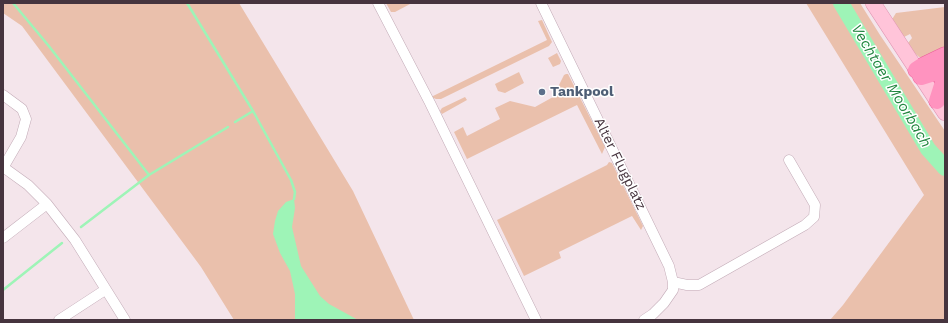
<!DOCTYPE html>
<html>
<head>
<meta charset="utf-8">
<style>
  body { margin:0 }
  #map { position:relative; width:948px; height:323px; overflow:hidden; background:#f4e5eb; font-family:"Work Sans",sans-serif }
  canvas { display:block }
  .frame { position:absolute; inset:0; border:4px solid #46343e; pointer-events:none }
</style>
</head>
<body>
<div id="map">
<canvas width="948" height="323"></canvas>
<div class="frame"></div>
</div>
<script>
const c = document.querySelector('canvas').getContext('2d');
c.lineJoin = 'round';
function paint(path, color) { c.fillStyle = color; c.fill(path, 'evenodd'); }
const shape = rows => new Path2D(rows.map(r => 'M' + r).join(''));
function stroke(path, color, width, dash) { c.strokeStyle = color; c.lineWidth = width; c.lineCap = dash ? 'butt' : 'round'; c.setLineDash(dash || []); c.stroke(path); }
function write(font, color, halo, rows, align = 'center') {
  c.font = font + ' "Work Sans",sans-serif'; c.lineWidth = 3; c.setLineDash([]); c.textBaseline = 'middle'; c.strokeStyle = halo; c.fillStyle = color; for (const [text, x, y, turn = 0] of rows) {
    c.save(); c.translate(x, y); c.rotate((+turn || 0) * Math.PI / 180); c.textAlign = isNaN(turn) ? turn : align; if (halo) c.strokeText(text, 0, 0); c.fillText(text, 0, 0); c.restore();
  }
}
const green = shape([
  [3,3,239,3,353,191,414,320,234,320,201,267,22,26,3,13],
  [386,3,412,3,395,12,391,12],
  [806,3,860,3,880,35,945,131,945,320,830,320,843,305,924,195],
  [945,7,945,50,927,57,919,57,909,48,908,43,912,38,910,34,904,37,891,21,896,13],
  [542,20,552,42,549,46,441,99,436,99,431,97,547,40,538,21],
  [557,53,561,61,560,64,553,67,548,58],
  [519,72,524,83,505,93,498,91,495,84],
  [566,74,568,74,605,147,602,154,577,105,467,159,454,132,463,127,467,136,500,119,495,108,510,101,535,107,553,97,564,75],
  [465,97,467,100,442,114,440,111,442,108],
  [609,162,612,163,643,226,641,230,632,216,559,252,561,258,524,276,497,220,607,165]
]);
const water = shape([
  [294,199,295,208,292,227,301,266,320,296,329,304,358,320,295,320,295,294,290,271,280,253,273,234,275,221,278,211,286,202]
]);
const stream = shape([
  [13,3,48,45,149,175],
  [187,3,253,111,291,180,295,192,294,199],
  [235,122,253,111],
  [81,227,149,175,228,127],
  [3,290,62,243]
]);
const river = shape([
  [841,3,928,149,945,168]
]);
const street = shape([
  [378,3,430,103,536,320],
  [541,3,669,266,673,282,673,290,664,303,653,314,644,320],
  [3,95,22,109,26,119,21,137,3,168],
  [3,167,28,185,47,204,75,240,125,320],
  [3,238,47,204],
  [673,282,687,285,699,285,805,225,814,217,815,205,789,160],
  [59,320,105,290]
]);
const secondary = shape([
  [873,3,945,113]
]);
const primary = shape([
  [916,70,922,66,945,55],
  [921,77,937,72,945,67],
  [937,101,945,76]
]);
const markers = [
  [542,92,4,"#5c6f8a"]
];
const serviceNames = [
  ["Tankpool",550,92]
];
const streetNames = [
  ["Alter Flugplatz",620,164,64]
];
const waterNames = [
  ["Vechtaer Moorbach",891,86,59]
];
paint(green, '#eac0ac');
paint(water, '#9ef4b7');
stroke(stream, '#9ef4b7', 2.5);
stroke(river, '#9ef4b7', 16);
stroke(street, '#c2aab6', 11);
stroke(secondary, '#df98b4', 16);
stroke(primary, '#ea5d99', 17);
stroke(street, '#fff', 10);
stroke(secondary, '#ffc4d9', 15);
stroke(primary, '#ff93bf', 16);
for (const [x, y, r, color] of markers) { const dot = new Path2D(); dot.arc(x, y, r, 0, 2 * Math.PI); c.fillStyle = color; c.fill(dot); stroke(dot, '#fff', 1.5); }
write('bold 14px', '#4e5e75', '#fff', serviceNames, 'left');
write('14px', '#46343e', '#fff', streetNames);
write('italic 15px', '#21863f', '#fff', waterNames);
</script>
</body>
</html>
